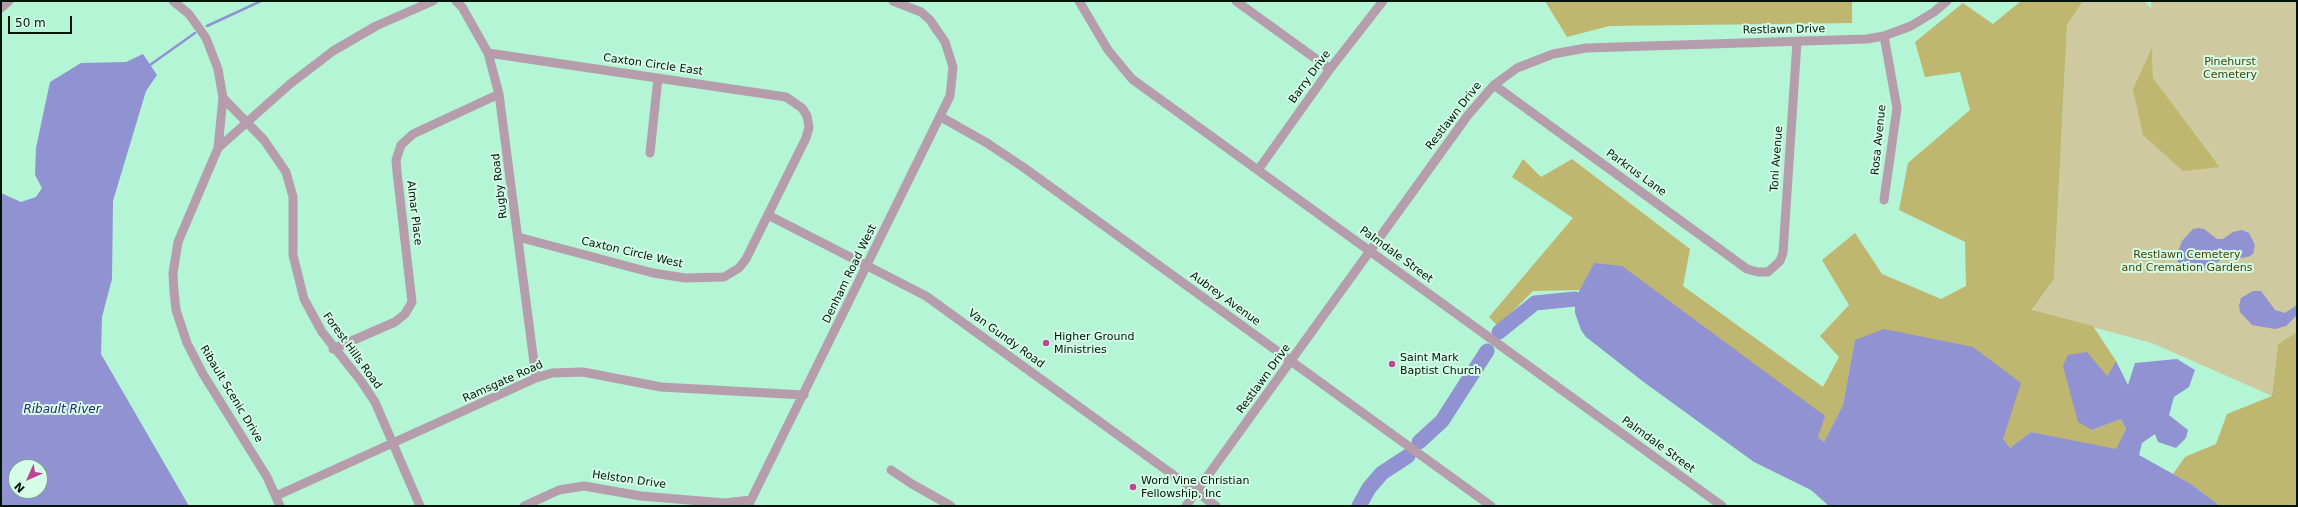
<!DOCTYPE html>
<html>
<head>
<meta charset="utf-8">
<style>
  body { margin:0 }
  #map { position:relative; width:2298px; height:507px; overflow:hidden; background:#b3f5d4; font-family:"DejaVu Sans",sans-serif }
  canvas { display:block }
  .frame { position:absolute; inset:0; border:2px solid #00150a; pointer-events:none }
  .north { position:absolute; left:8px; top:459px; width:40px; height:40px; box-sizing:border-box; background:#d5fce7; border:1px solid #80a08f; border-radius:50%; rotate:225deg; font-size:11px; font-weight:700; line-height:16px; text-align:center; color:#00150a }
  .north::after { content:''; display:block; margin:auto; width:14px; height:18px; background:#bd4497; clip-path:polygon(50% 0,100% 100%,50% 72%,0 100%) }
  .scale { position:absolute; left:8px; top:16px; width:64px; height:18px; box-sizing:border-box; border:2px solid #00150a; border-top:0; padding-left:5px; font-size:12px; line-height:14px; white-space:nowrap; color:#00150a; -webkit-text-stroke:3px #d5fce7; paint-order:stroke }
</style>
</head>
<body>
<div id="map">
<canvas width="2298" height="507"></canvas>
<div class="frame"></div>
<div class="north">N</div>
<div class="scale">50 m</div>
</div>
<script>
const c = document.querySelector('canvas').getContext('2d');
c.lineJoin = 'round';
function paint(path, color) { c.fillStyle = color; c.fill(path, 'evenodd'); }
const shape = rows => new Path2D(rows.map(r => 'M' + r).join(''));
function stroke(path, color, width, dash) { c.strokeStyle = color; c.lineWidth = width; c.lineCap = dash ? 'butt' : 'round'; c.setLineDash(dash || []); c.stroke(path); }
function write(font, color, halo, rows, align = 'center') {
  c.font = font + ' "DejaVu Sans",sans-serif'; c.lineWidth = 4; c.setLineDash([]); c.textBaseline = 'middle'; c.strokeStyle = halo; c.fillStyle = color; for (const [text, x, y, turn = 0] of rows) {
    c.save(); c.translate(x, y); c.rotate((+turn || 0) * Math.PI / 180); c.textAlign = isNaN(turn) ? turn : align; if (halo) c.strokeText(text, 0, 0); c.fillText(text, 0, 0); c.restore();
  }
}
const green = shape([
  [2083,1,2144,1,2151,8,2151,1,2297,1,2297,332,2278,344,2272,396,2152,343,2032,311,2054,279,2067,25],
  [2152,50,2153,78,2222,169,2133,89]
]);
const forest = shape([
  [1545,1,1852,1,1852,23,1609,26,1567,37],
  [2021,1,2083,1,2067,25,2054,279,2032,310,2093,326,2116,361,2107,376,2092,430,2121,419,2126,429,2116,450,2031,432,2010,448,2003,440,1855,340,1843,405,1824,442,1594,263,1580,290,1533,291,1498,326,1489,317,1573,218,1512,177,1523,159,1541,177,1572,159,1690,249,1683,286,1823,387,1839,357,1820,336,1849,305,1822,260,1855,233,1882,274,1941,299,1966,286,1965,242,1899,210,1908,163,1970,110,1960,72,1925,77,1915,42,1963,3,1993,24],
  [2152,48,2153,78,2220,167,2183,171,2143,135,2133,89],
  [2297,332,2297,506,2220,506,2191,484,2173,474,2185,457,2216,444,2227,414,2272,396,2278,344]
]);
const water = shape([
  [143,54,157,75,146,91,113,201,112,279,102,317,101,354,189,506,1,506,1,193,21,202,36,197,42,188,35,175,36,148,50,82,81,63,126,62],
  [16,467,40,467,40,491,16,491],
  [2199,228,2204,229,2217,239,2223,239,2233,232,2242,230,2249,233,2255,245,2253,254,2248,257,2241,258,2230,254,2211,266,2200,269,2181,267,2176,258,2182,241,2193,229],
  [1594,263,1622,266,1825,416,1818,437,1824,442,1843,405,1855,340,1884,329,1973,347,2021,383,2003,439,2010,448,2031,432,2116,449,2126,429,2121,419,2092,430,2078,422,2063,366,2068,355,2087,352,2107,376,2116,361,2128,385,2135,363,2177,359,2195,370,2189,387,2174,397,2169,415,2188,430,2186,438,2176,448,2158,442,2155,434,2142,443,2139,455,2191,484,2220,506,1829,506,1811,490,1754,462,1645,383,1586,337,1581,330,1575,313,1575,299],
  [2253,291,2261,291,2275,310,2285,313,2297,305,2297,315,2286,326,2275,329,2252,325,2240,312,2239,306,2241,298]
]);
const stream = shape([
  [207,26,261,1],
  [150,65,195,33]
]);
const river = shape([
  [1499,332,1535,303,1575,299],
  [1419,442,1442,421,1487,351],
  [1359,506,1369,488,1382,473,1408,456]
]);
const minor = shape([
  [173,1,189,14,206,38,218,69,223,98,264,140,286,172,293,197,293,255,304,299,322,332,361,381,375,402,420,506],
  [456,1,462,7,488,53,499,94,536,378],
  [1079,1,1108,50,1132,79,1722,506],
  [1236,1,1330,69],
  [1,8,9,1],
  [488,53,786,97,802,108,807,116,809,127,806,138,746,259,739,268,724,277,685,278,653,273,518,237],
  [1494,85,1747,269,1758,272,1768,272,1780,261,1783,253,1797,42],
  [941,117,987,143,1023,167,1491,506],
  [218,148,223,98],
  [650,153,658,78],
  [1258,170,1330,69,1383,1],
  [1884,200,1897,108,1884,36],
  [768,215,926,296,1216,506],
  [333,349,395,322,405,314,412,302,397,172,396,160,401,145,413,134,499,94],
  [891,470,912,484,951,506],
  [276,496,536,378,552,373,583,372,661,387,804,395],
  [280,506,267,477,203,374,187,343,176,310,174,291,173,273,178,242,218,148,290,84,333,51,376,26,433,1],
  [524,506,559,490,584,486,641,496,725,503,751,500],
  [748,506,950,96,953,67,945,42,930,20,921,12,893,1],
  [1186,506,1468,115,1494,85,1517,68,1553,54,1586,48,1867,39,1884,36,1911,26,1934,12,1947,1]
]);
const markers = [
  [1046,343,4,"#bd4497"],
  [1392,364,4,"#bd4497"],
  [1133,487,4,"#bd4497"]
];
const streetNames = [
  ["Restlawn Drive",1784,30,-1],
  ["Caxton Circle East",653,65,8],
  ["Barry Drive",1310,77,-54],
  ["Restlawn Drive",1454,116,-52],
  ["Rosa Avenue",1879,140,-84],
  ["Toni Avenue",1777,159,-86],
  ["Parkrus Lane",1636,173,36],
  ["Rugby Road",500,186,-97],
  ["Almar Place",414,213,83],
  ["Caxton Circle West",632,253,13],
  ["Palmdale Street",1396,255,36],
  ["Denham Road West",850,274,-64],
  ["Aubrey Avenue",1225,299,36],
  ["Van Gundy Road",1006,339,36],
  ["Forest Hills Road",352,351,54],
  ["Restlawn Drive",1264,379,-54],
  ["Ramsgate Road",503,382,-24],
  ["Ribault Scenic Drive",231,394,59],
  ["Palmdale Street",1658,445,36],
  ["Helston Drive",629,480,8]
];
const parkNames = [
  ["Pinehurst",2230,62],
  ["Cemetery",2230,75],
  ["Restlawn Cemetery",2187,255],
  ["and Cremation Gardens",2187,268]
];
const poiNames = [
  ["Higher Ground",1054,337],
  ["Ministries",1054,350],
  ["Saint Mark",1400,358],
  ["Baptist Church",1400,371],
  ["Word Vine Christian",1141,481],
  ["Fellowship, Inc",1141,494]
];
const waterNames = [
  ["Ribault River",62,410]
];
paint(green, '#cec99e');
paint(forest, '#bfb66f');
paint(water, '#9092d2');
stroke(stream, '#9092d2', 2.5);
stroke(river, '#9092d2', 15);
stroke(minor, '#b69dac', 9);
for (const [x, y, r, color] of markers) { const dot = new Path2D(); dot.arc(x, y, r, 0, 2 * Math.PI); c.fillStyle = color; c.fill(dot); stroke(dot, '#d5fce7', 1.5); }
write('11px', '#00150a', '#d5fce7', streetNames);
write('11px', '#494308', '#d5fce7', parkNames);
write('11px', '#00150a', '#d5fce7', poiNames, 'left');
write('italic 12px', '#2e2671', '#d5fce7', waterNames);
</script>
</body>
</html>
